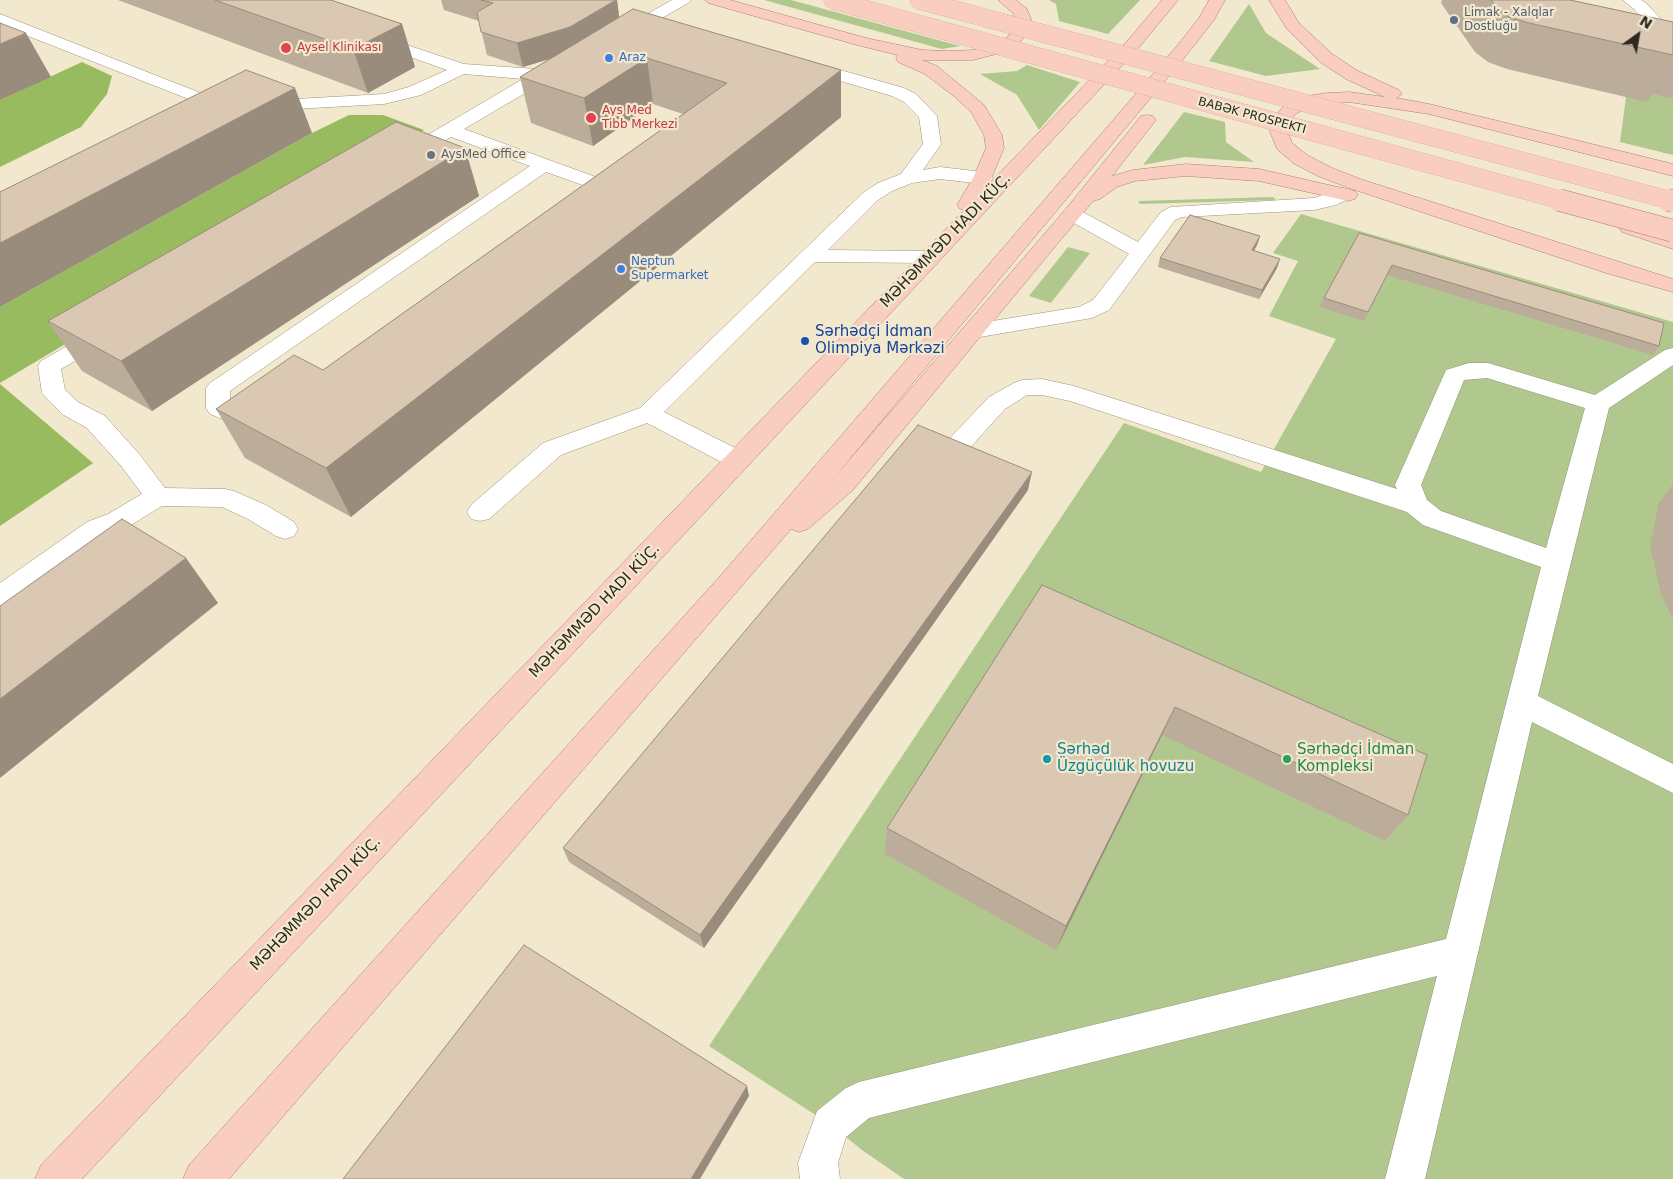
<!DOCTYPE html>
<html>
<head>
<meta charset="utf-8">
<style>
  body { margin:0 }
  #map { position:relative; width:1673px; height:1179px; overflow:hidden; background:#f2e8ce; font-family:"DejaVu Sans",sans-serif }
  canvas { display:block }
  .north { position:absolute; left:1613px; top:10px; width:50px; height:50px; -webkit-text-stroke:4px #f2e8ce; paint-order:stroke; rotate:32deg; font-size:14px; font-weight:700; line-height:20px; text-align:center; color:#2c281f }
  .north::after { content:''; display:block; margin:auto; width:18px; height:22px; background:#2c281f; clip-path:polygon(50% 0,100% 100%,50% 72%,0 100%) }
</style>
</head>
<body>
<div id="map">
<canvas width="1673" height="1179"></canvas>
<div class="north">N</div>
</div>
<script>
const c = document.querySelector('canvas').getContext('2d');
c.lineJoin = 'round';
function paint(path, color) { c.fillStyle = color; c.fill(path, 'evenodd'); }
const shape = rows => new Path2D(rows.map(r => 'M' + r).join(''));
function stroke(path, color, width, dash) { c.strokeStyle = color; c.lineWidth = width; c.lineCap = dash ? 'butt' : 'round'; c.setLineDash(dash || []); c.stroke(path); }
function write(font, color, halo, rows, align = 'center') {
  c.font = font + ' "DejaVu Sans",sans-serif'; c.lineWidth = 4.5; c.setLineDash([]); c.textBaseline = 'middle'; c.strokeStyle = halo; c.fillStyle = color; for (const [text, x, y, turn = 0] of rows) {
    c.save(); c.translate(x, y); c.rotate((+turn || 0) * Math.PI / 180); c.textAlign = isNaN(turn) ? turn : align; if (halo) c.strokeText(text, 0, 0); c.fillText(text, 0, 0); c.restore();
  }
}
const green = shape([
  [764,0,791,0,960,46,942,49],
  [1049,0,1140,0,1108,34,1059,21,1056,4],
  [1249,4,1266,33,1320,69,1266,76,1209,61],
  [1027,65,1080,82,1039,130,1017,95,980,74,1017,71],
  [1649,93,1673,99,1673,155,1620,142,1626,97],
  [1184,112,1225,122,1226,142,1254,162,1185,157,1143,165],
  [1273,197,1276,200,1140,204,1138,201],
  [1301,214,1673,322,1673,1179,904,1179,862,1150,831,1125,709,1046,1124,423,1261,472,1336,339,1269,316,1298,261,1273,253],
  [1068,247,1090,253,1051,303,1029,296]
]);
const forest = shape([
  [82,62,112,76,107,94,81,127,0,167,0,100],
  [349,115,383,115,424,130,0,383,0,307,312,133],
  [0,384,93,463,0,526]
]);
const minor = shape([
  [672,0,691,0,688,3,629,37,617,37,615,34,617,31,672,0],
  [1623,0,1641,0,1646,3,1673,32,1673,47,1667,45,1634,9,1623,0],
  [0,14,226,103,384,94,409,87,447,70,368,42,366,39,368,36,374,34,464,64,551,70,553,74,551,78,464,129,615,184,618,188,615,192,608,194,546,172,230,391,230,404,246,411,252,410,260,412,264,418,260,424,246,429,210,414,206,408,206,388,210,383,530,166,451,137,411,161,404,163,397,161,395,157,397,153,523,79,464,74,421,95,384,104,224,113,0,25,0,14],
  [805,60,904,88,916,94,937,116,941,144,923,170,940,167,983,172,990,174,993,178,990,182,983,184,940,179,912,183,892,191,878,200,828,250,931,251,938,253,941,257,938,261,931,263,815,262,664,412,747,454,750,460,747,466,738,469,729,466,647,423,561,455,489,519,480,521,471,519,467,512,471,505,543,443,640,408,864,192,878,183,901,174,923,144,919,117,904,102,892,96,799,69,797,65,799,61,805,60],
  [1343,188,1350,190,1353,194,1350,198,1336,205,1314,210,1182,217,1175,220,1109,310,1092,318,974,338,966,336,963,331,966,326,974,324,1079,307,1093,300,1129,254,1065,218,1062,214,1065,210,1072,208,1079,210,1138,242,1161,212,1171,207,1314,198,1343,188],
  [103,328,111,330,114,335,111,340,61,369,65,390,78,402,105,416,140,455,165,488,225,489,234,491,266,505,294,522,298,529,294,536,285,539,276,536,248,519,222,507,162,506,126,528,105,536,10,605,0,608,0,583,87,522,108,514,142,494,122,467,87,428,62,414,42,393,38,366,41,361,95,330,103,328],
  [1673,348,1673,365,1609,408,1538,696,1673,764,1673,793,1532,722,1425,1179,1385,1179,1437,976,869,1118,846,1137,838,1163,840,1179,800,1179,798,1163,817,1111,846,1088,859,1082,1446,939,1541,567,1423,525,1407,512,1070,401,1042,395,1027,395,1005,409,968,450,959,453,950,450,947,444,950,438,989,397,1014,383,1022,380,1042,379,1074,386,1397,489,1395,485,1446,370,1469,363,1488,363,1595,395,1665,350,1673,348],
  [1487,378,1585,408,1546,548,1441,511,1427,500,1421,485,1464,380,1487,378]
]);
const major = shape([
  [705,0,730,0,866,38,922,50,949,51,973,50,988,46,1005,39,1014,30,1015,19,1014,14,998,0,1016,0,1027,9,1031,19,1030,31,1017,45,1000,53,973,60,922,60,937,66,984,105,1002,135,1004,148,989,184,1129,39,1162,0,1178,0,1141,45,82,1179,35,1179,41,1165,964,210,960,209,957,205,973,178,986,148,984,135,971,112,955,97,925,74,898,62,896,58,898,55,857,45,708,3,705,0],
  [1209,0,1225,0,1214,20,1189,52,832,480,1065,210,1141,116,1147,115,1153,116,1156,120,1112,176,1133,170,1186,164,1259,169,1355,191,1358,195,1355,199,1348,201,1259,181,1186,176,1135,181,1117,187,1100,199,1093,201,853,490,808,529,799,532,791,529,229,1179,183,1179,189,1165,722,574,1177,46,1199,18,1209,0],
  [1269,0,1285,0,1299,23,1332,54,1358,71,1399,90,1402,94,1396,98,1429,104,1673,164,1673,176,1429,114,1349,102,1311,106,1297,113,1290,120,1288,132,1292,143,1307,155,1332,168,1363,180,1673,279,1673,292,1606,273,1349,188,1318,176,1293,163,1277,149,1270,132,1272,119,1285,105,1301,97,1327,93,1349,92,1385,97,1346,79,1320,62,1287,29,1269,0],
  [1629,222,1673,236,1673,249,1622,232,1619,228,1622,224,1629,222]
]);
const majorBridgeFar1 = shape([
  [832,0,1564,201],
  [918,0,1673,201]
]);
const majorBridge = shape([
  [1559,200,1673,231],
  [1668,200,1673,201]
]);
const wall = shape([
  [118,0,331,0,402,24,415,67,368,93],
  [441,0,617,0,619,17,841,70,841,117,351,517,245,458,216,409,323,370,683,114,653,104,593,146,531,123,520,77,550,59,523,67,487,55,479,21,444,10],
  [1442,0,1570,0,1673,22,1673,99,1652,94,1647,102,1507,69,1488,62,1475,52,1441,3],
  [465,148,479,196,152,411,82,371,48,321],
  [1359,233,1659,346,1653,355,1387,275,1364,321,1320,307,1324,298],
  [1260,236,1257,245,1254,251,1277,268,1259,299,1158,267,1160,258],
  [1673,484,1673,619,1661,594,1650,546,1659,503],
  [1028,490,704,948,569,862,563,848],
  [1042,585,1408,815,1385,841,1162,735,1056,950,885,854,887,828]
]);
const shadedWall = shape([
  [617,0,620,23,575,51,523,67,517,43],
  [402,24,415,67,368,93,353,49],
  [26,33,51,77,0,100,0,44],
  [647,58,653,104,593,146,584,98],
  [841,70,841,117,351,517,326,468],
  [295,88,312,133,0,307,0,243],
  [465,148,479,196,152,411,121,361],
  [1260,236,1257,245,1249,259,1252,250],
  [1280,259,1277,268,1259,299,1262,290],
  [1032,472,1028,490,704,948,700,935],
  [186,558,218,603,0,778,0,699],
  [1175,707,1162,735,1056,950,1066,926],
  [747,1086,749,1096,700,1179,691,1179]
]);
const building = shape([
  [215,0,331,0,402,24,353,49,215,0],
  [481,0,616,0,570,27,517,43,481,32,477,12,493,3,481,0],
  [1491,0,1570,0,1673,22,1673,55,1529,23,1509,17,1496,6,1491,0],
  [633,9,841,70,326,468,216,409,294,355,323,370,727,83,647,58,584,98,520,77,633,9],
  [0,23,26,33,0,44,0,23],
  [246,70,295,88,0,243,0,192,246,70],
  [396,122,465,148,121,361,48,321,396,122],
  [1190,215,1260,236,1252,250,1280,259,1262,290,1160,258,1190,215],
  [1359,233,1664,323,1659,346,1392,265,1368,312,1324,298,1359,233],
  [918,425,1032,472,700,935,563,848,918,425],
  [122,519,186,558,0,699,0,606,122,519],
  [1042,585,1427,755,1408,815,1175,707,1066,926,887,828,1042,585],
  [524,945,747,1086,691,1179,343,1179,524,945]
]);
const markers = [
  [1454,20,5,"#5c6f8a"],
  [286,48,6,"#e0444e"],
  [609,58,5,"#3f7fe0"],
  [591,118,6,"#e0444e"],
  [431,155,5,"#6b7280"],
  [621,269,5,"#3f7fe0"],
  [805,341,5,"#1a4fb4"],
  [1047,759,5,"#0f9aa8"],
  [1287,759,5,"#2e9e5b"]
];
const farServicenames = [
  ["Limak - Xalqlar",1464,13],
  ["Dostluğu",1464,27]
];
const farHealthnames = [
  ["Aysel Klinikası",297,48],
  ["Ays Med",602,111],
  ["Tibb Merkezi",602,125]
];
const farShopnames = [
  ["Araz",619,58],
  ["Neptun",631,262],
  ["Supermarket",631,276]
];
const farStreetnames = [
  ["BABƏK PROSPEKTI",1252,116,15]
];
const farWorshipnames = [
  ["AysMed Office",441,155]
];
const streetNames = [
  ["MƏHƏMMƏD HADI KÜÇ.",946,241,-46],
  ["MƏHƏMMƏD HADI KÜÇ.",595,611,-46],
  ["MƏHƏMMƏD HADI KÜÇ.",316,904,-46]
];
const transitNames = [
  ["Sərhədçi İdman",815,332],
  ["Olimpiya Mərkəzi",815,349]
];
const cultureNames = [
  ["Sərhəd",1057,750],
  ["Üzgüçülük hovuzu",1057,767]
];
const leisureNames = [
  ["Sərhədçi İdman",1297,750],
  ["Kompleksi",1297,767]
];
paint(green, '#b0c88e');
paint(forest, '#97bb5e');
stroke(minor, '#9b937a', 1);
stroke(major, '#af7e6d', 1);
paint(minor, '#fff');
paint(major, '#facdc1');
stroke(majorBridgeFar1, '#af7e6d', 18, []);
stroke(majorBridge, '#af7e6d', 23, []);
stroke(majorBridgeFar1, '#facdc1', 18);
stroke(majorBridge, '#facdc1', 22);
paint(wall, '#bcac9a');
paint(shadedWall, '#998c7d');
paint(building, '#dbc8b3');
stroke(building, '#998c7d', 1);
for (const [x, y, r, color] of markers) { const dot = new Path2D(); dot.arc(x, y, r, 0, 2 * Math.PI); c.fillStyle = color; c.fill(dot); stroke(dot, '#f2e8ce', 2); }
write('12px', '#4e5e75', '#f2e8ce', farServicenames, 'left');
write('12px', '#be3a42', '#f2e8ce', farHealthnames, 'left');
write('12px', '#366cbe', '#f2e8ce', farShopnames, 'left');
write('12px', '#2c281f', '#f2e8ce', farStreetnames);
write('12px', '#5b616d', '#f2e8ce', farWorshipnames, 'left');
write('15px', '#2c281f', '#f2e8ce', streetNames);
write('15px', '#164399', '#f2e8ce', transitNames, 'left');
write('15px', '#0d838f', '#f2e8ce', cultureNames, 'left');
write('15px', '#27864d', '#f2e8ce', leisureNames, 'left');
</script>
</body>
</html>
